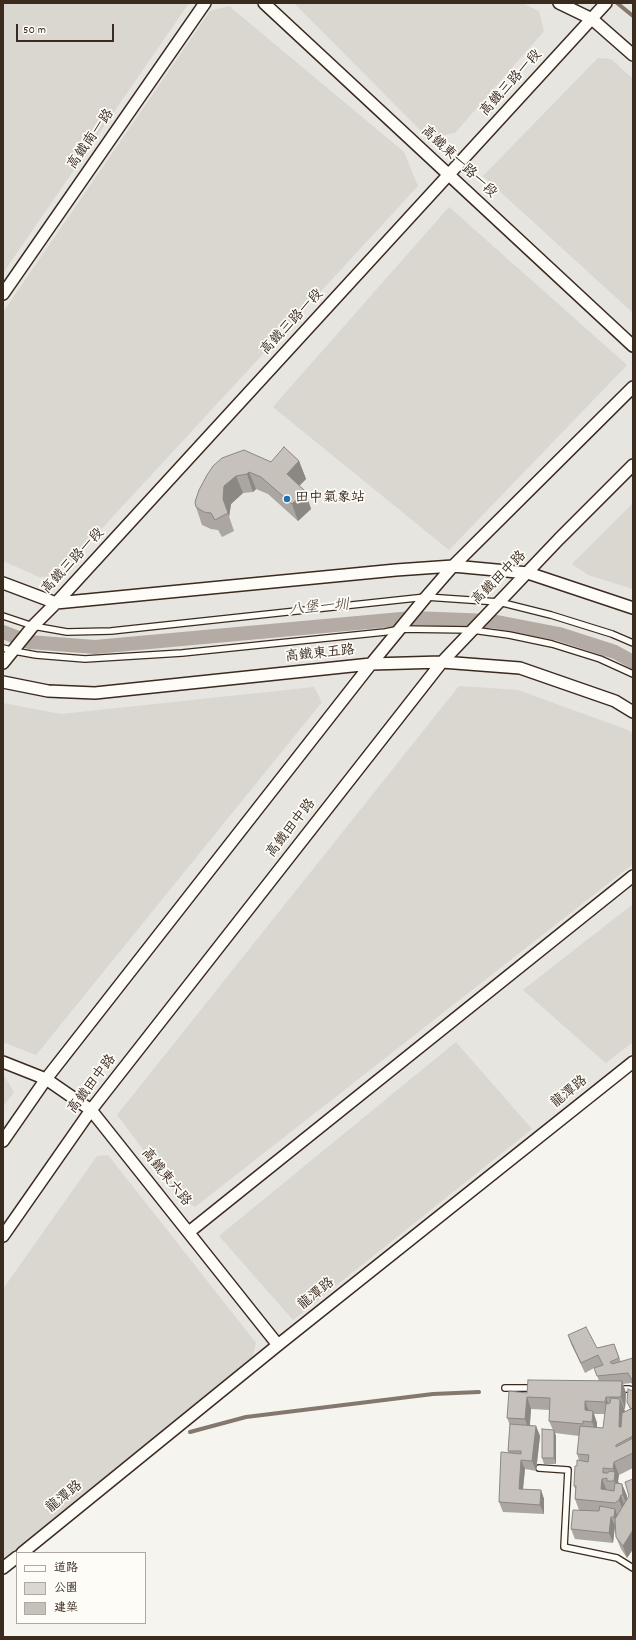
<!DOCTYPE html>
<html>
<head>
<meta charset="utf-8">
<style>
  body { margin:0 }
  #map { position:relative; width:636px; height:1640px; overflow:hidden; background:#f5f4ee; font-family:Dekko,"LXGW WenKai TC",sans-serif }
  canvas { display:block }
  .frame { position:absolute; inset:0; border:4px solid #3b2a1e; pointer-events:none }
  .legend { position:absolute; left:16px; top:1552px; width:130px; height:72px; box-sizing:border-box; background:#fdfcf7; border:1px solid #afa8a0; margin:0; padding:5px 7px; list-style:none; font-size:12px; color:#3b2a1e }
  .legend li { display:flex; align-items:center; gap:8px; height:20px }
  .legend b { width:20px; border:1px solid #afa8a0 }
  .scale { position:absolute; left:16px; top:24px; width:98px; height:18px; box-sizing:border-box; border:2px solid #3b2a1e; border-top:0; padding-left:5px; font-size:12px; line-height:14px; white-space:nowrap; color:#3b2a1e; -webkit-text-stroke:3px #fdfcf7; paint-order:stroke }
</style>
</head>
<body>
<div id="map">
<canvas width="636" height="1640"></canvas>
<div class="frame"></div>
<ul class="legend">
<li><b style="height:5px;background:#fdfcf7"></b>道路</li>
<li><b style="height:11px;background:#dad6d0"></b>公園</li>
<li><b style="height:11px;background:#c7c1bb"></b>建築</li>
</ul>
<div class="scale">50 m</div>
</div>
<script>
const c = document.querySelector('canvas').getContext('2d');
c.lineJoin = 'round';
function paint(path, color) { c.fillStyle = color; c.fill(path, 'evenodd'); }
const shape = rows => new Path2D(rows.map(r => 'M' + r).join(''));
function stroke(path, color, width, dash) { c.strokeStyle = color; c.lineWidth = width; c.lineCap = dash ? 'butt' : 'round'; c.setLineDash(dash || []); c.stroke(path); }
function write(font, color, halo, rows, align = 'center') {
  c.font = font + ' Dekko,"LXGW WenKai TC",sans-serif'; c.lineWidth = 3.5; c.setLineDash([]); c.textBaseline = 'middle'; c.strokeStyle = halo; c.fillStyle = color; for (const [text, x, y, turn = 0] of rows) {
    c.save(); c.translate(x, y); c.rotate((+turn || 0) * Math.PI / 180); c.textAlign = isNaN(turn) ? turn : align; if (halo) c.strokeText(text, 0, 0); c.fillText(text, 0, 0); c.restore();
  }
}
const built = shape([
  [3,3,633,3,633,1057,3,1556]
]);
const green = shape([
  [3,3,189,3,3,273],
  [294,3,522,3,539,11,544,31,455,133,428,138],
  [229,6,404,152,418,186,58,576,39,577,3,561,3,312,210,11],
  [598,58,611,59,633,79,633,313,483,176],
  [449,207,627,365,449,550,273,407],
  [633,503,633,589,588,575,572,564],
  [459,686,518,690,628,730,633,733,633,864,195,1207,179,1197,117,1115],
  [314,687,322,702,36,1055,3,1042,3,703,61,714],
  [633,904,633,1042,606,1063,523,990],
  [456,1042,532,1129,293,1320,219,1236],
  [3,1074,14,1092,3,1107],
  [108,1155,256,1343,252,1359,3,1563,3,1289,97,1156]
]);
const stream = shape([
  [617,3,633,16],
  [190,1432,246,1417,433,1394,479,1392]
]);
const canal = shape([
  [3,632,29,642,95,647,412,618,492,621,559,634,615,652,633,662]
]);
const lane = shape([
  [3,616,33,626,67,632,111,631,426,597,499,602,551,615,612,634,633,643],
  [3,648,14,651,36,655,85,659,182,653,385,632,401,629,472,630,509,635,552,644,600,659,633,674],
  [505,1388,533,1388],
  [618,1389,628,1389,633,1390],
  [539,1468,568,1470,564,1547,617,1558,633,1568]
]);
const street = shape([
  [264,3,633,346],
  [559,3,592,19,633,55],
  [3,294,205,3],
  [3,583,56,603,396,570,453,566,528,573,633,608],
  [3,663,33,626,56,603,606,3],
  [3,682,48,691,95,693,371,664,442,662,520,668,615,701,633,712],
  [3,1062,46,1079,91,1110,278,1345],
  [3,1141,46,1079,371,664,426,597,453,566,633,387],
  [189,1232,633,876],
  [3,1236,91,1110,442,662,559,539,633,465],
  [22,1553,278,1345,633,1062],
  [3,1568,17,1557]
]);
const wall = shape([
  [299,461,306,479,299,486,305,491,311,509,298,521,268,494,256,489,253,492,243,493,231,504,229,517,234,531,222,537,218,530,211,529,202,525,196,507,199,490,271,462],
  [568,1335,597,1348,614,1344,621,1362,633,1358,633,1385,631,1383,623,1384,626,1393,625,1409,624,1409,625,1412,630,1409,627,1402,633,1391,633,1468,619,1475,618,1481,619,1483,622,1484,627,1496,627,1499,629,1496,633,1479,633,1549,627,1558,621,1549,616,1537,615,1526,613,1543,575,1539,571,1529,579,1510,575,1499,576,1491,574,1486,577,1466,579,1460,577,1454,579,1436,555,1433,556,1436,556,1464,544,1464,542,1458,553,1430,549,1421,549,1410,531,1409,530,1426,536,1426,540,1436,536,1471,525,1469,523,1489,541,1490,544,1499,544,1514,503,1512,499,1502,509,1453,508,1451,510,1425,507,1418,527,1393,599,1381,594,1368,585,1373,571,1344],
  [594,1414,605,1414,603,1428,597,1428,597,1423]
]);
const shadedWall = shape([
  [299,461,306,479,293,492,287,474],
  [249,472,256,489,253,492,247,474],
  [236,476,243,493,231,504,229,517,234,531,223,499,224,486],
  [305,491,311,509,298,521,292,504],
  [622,1381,626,1393,625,1409,621,1397],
  [527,1397,531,1409,529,1432,525,1419],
  [606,1397,610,1410,610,1414,605,1402],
  [620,1399,625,1411,623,1440,619,1427],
  [585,1401,590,1414,589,1423,585,1410],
  [593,1411,597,1423,597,1435,592,1422],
  [536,1426,540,1436,536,1471,532,1461],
  [554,1430,556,1436,556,1464,554,1458],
  [521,1460,525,1469,522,1498,519,1489],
  [614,1462,619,1475,618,1481,619,1485,619,1493,614,1481,615,1473,613,1469],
  [602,1479,607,1491,601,1489],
  [622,1484,627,1496,627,1507,623,1495],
  [541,1490,544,1499,544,1514,540,1505],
  [621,1495,625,1508,624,1513,619,1500],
  [615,1509,618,1518,617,1526,614,1517],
  [611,1517,615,1526,613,1543,609,1533],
  [633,1530,633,1549,627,1558,623,1546]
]);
const building = shape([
  [284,447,299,461,287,474,305,491,292,504,261,477,249,472,247,474,236,476,224,486,223,499,228,513,215,520,211,513,204,512,196,507,195,502,199,490,207,475,213,466,222,458,244,450,271,462,284,447],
  [586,1327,597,1348,614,1344,619,1358,610,1362,612,1364,633,1358,633,1380,632,1380,628,1373,597,1376,594,1368,603,1365,598,1355,581,1363,568,1335,586,1327],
  [528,1380,622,1381,621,1397,606,1397,605,1402,585,1401,585,1410,593,1411,592,1422,583,1421,583,1424,549,1421,550,1398,527,1397,525,1419,507,1418,509,1391,527,1393,528,1380],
  [628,1389,633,1391,633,1408,631,1409,627,1402,628,1389],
  [611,1398,620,1399,619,1427,621,1427,622,1413,633,1408,633,1436,616,1445,616,1447,633,1438,633,1453,614,1462,613,1469,603,1468,603,1473,608,1473,609,1471,615,1472,614,1481,607,1481,607,1478,602,1479,601,1489,614,1491,615,1483,622,1484,623,1495,621,1495,619,1500,615,1503,575,1499,576,1486,574,1486,575,1466,577,1466,577,1460,588,1462,589,1455,577,1454,580,1426,603,1428,606,1404,610,1403,611,1398],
  [510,1424,536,1426,532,1461,521,1460,519,1489,541,1490,540,1505,499,1502,501,1452,521,1454,521,1451,508,1451,510,1424],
  [542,1429,554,1430,554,1458,542,1458,542,1429],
  [633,1479,633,1530,623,1546,616,1537,615,1519,629,1496,625,1482,633,1479],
  [600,1506,615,1509,614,1517,611,1517,609,1533,571,1529,573,1510,599,1511,600,1506]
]);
const markers = [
  [287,499,4,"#1f6fb2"]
];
const streetNames = [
  ["高鐵三路一段",512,84,-48],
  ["高鐵南一路",92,140,-55],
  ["高鐵東一路一段",458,163,43],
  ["高鐵三路一段",293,323,-47],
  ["高鐵三路一段",74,562,-47],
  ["高鐵田中路",500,579,-45],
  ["高鐵東五路",320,655,-6],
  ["高鐵田中路",292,829,-52],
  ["高鐵田中路",93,1085,-53],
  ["龍潭路",570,1093,-39],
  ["高鐵東六路",165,1178,51],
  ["龍潭路",317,1295,-39],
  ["龍潭路",65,1498,-39]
];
const poiNames = [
  ["田中氣象站",295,499]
];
const waterNames = [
  ["八堡一圳",319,609,-5]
];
paint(built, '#e7e5df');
paint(green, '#dad6d0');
stroke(stream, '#84786e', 4);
stroke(canal, '#b4aca4', 14);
stroke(lane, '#3b2a1e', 8);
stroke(street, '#3b2a1e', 14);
stroke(lane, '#fdfcf7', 5.5);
stroke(street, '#fdfcf7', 11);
paint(wall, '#aba6a1');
paint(shadedWall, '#8b8783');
paint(building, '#c7c1bb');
stroke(building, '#8b8783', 1);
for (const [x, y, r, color] of markers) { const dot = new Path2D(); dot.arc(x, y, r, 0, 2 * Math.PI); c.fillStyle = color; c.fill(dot); stroke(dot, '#fdfcf7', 1.5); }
write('14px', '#3b2a1e', '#fdfcf7', streetNames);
write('14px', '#3b2a1e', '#fdfcf7', poiNames, 'left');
write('italic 15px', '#65584d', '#fdfcf7', waterNames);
</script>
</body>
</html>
